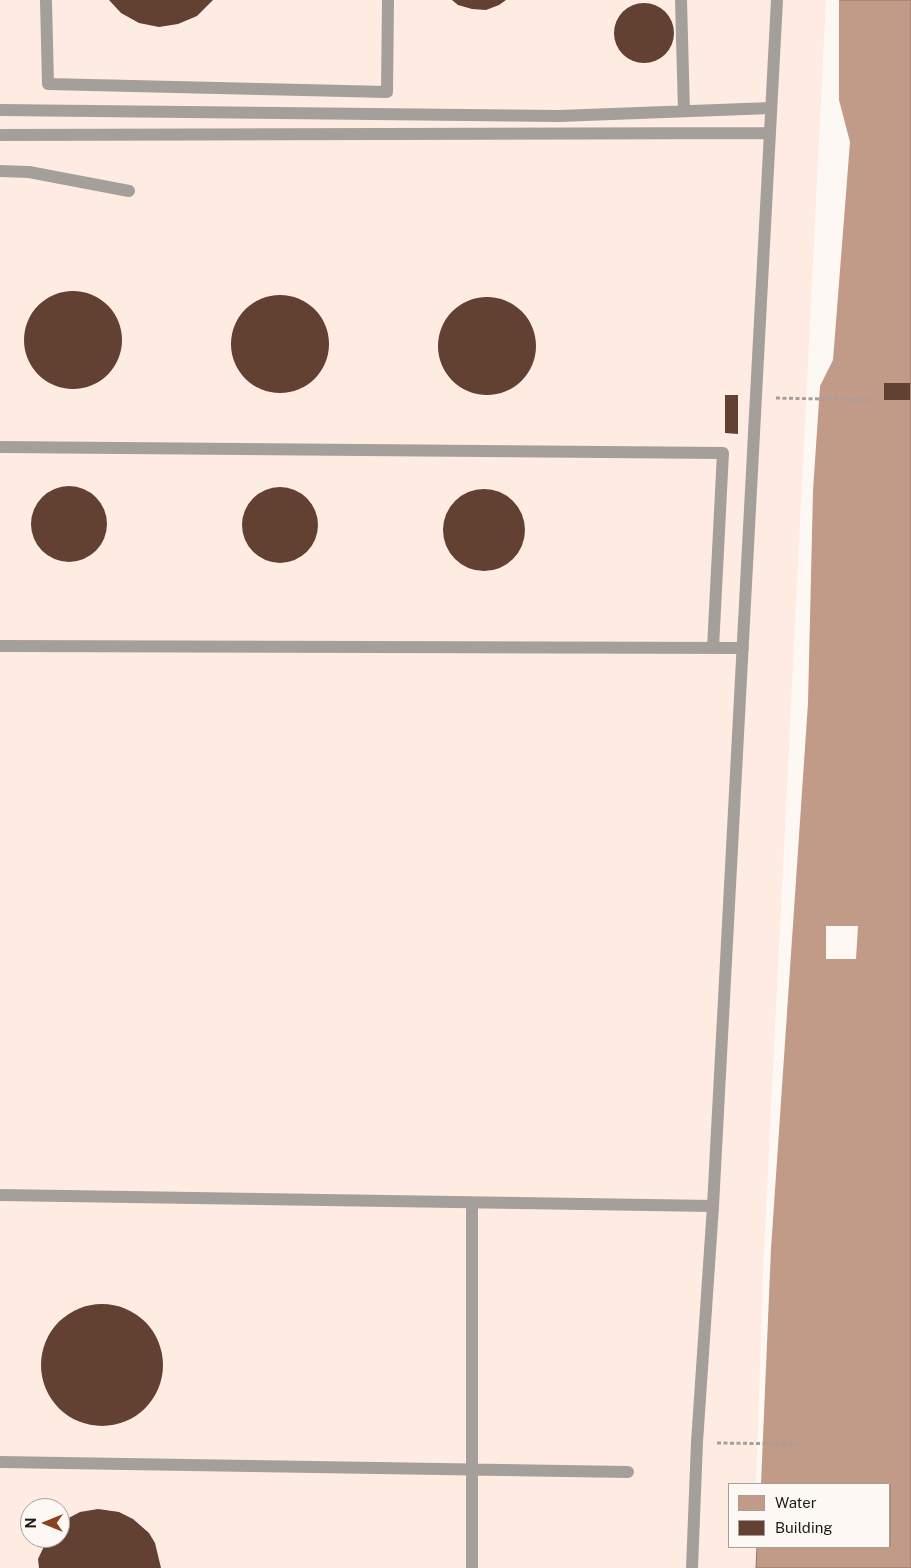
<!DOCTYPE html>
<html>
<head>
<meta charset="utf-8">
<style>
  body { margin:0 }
  #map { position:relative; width:911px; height:1568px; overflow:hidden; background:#fef8f5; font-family:"Public Sans",sans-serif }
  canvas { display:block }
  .legend { position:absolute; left:728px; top:1483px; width:162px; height:65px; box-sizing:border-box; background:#fef8f5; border:1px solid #a59f9c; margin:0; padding:6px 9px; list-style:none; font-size:15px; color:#1f1a17 }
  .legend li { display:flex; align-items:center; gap:10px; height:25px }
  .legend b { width:25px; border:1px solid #a59f9c }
  .north { position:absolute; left:20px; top:1498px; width:50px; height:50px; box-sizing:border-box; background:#fef8f5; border:1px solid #a59f9c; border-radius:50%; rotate:270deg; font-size:14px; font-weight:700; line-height:20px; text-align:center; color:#1f1a17 }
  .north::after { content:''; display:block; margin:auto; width:18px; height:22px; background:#88421e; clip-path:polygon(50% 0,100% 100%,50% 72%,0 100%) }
</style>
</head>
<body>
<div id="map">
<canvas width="911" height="1568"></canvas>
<ul class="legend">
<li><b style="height:14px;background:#c19a88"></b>Water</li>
<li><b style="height:14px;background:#624132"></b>Building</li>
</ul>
<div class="north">N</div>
</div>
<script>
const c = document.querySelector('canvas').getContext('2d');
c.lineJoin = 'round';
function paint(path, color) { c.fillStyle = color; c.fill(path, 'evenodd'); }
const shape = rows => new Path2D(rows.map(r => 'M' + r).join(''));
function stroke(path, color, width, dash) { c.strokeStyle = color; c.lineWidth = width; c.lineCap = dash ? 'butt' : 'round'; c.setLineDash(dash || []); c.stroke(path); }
const built = shape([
  [0,0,829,0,759,1484,730,1484,730,1547,757,1547,756,1568,0,1568],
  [30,1508,60,1508,60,1538,30,1538]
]);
const water = shape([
  [829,0,911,0,911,1568,756,1568,757,1547,890,1547,890,1484,759,1484,829,0]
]);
const pier = shape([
  [826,0,839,0,839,100,850,142,833,360,820,386,813,491,808,703,771,1249,761,1484,756,1484,764,1251],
  [826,926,858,926,856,959,826,959]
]);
const building = shape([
  [109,0,213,0,197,16,178,24,159,27,139,23,121,13],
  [452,0,506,0,499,5,486,10,472,9,458,5],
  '614 33a30 30 0 1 1 60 0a30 30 0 1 1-60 0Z',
  '24 340a49 49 0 1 1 98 0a49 49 0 1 1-98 0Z',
  '231 344a49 49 0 1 1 98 0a49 49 0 1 1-98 0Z',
  '438 346a49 49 0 1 1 98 0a49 49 0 1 1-98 0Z',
  [884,383,910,383,910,400,884,400],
  [725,395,738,395,738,434,725,433],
  '31 524a38 38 0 1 1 76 0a38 38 0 1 1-76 0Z',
  '242 525a38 38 0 1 1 76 0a38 38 0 1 1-76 0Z',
  '443 530a41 41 0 1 1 82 0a41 41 0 1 1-82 0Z',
  '41 1365a61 61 0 1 1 122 0a61 61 0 1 1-122 0Z',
  [98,1509,119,1512,133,1519,149,1533,155,1543,161,1568,39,1568,38,1559,48,1538,60,1538,61,1522,80,1512]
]);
const path = shape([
  [776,398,872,400],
  [717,1443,801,1444]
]);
const lane = shape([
  [46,0,48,84,387,92,388,0],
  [681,0,684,111],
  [0,110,559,116,771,108],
  [0,135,769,133],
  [0,171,29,172,129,191],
  [0,447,723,453,713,648],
  [0,646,743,648],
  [0,1195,713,1206],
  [472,1203,472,1568],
  [0,1462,628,1472],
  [692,1568,697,1442,713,1206,777,0]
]);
paint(built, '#feece3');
paint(water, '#c19a88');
stroke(water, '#907466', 1);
paint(pier, '#fef8f5');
paint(building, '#624132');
stroke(path, '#a59f9c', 3, [4, 2.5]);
stroke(lane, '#a59f9c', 12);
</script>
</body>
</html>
